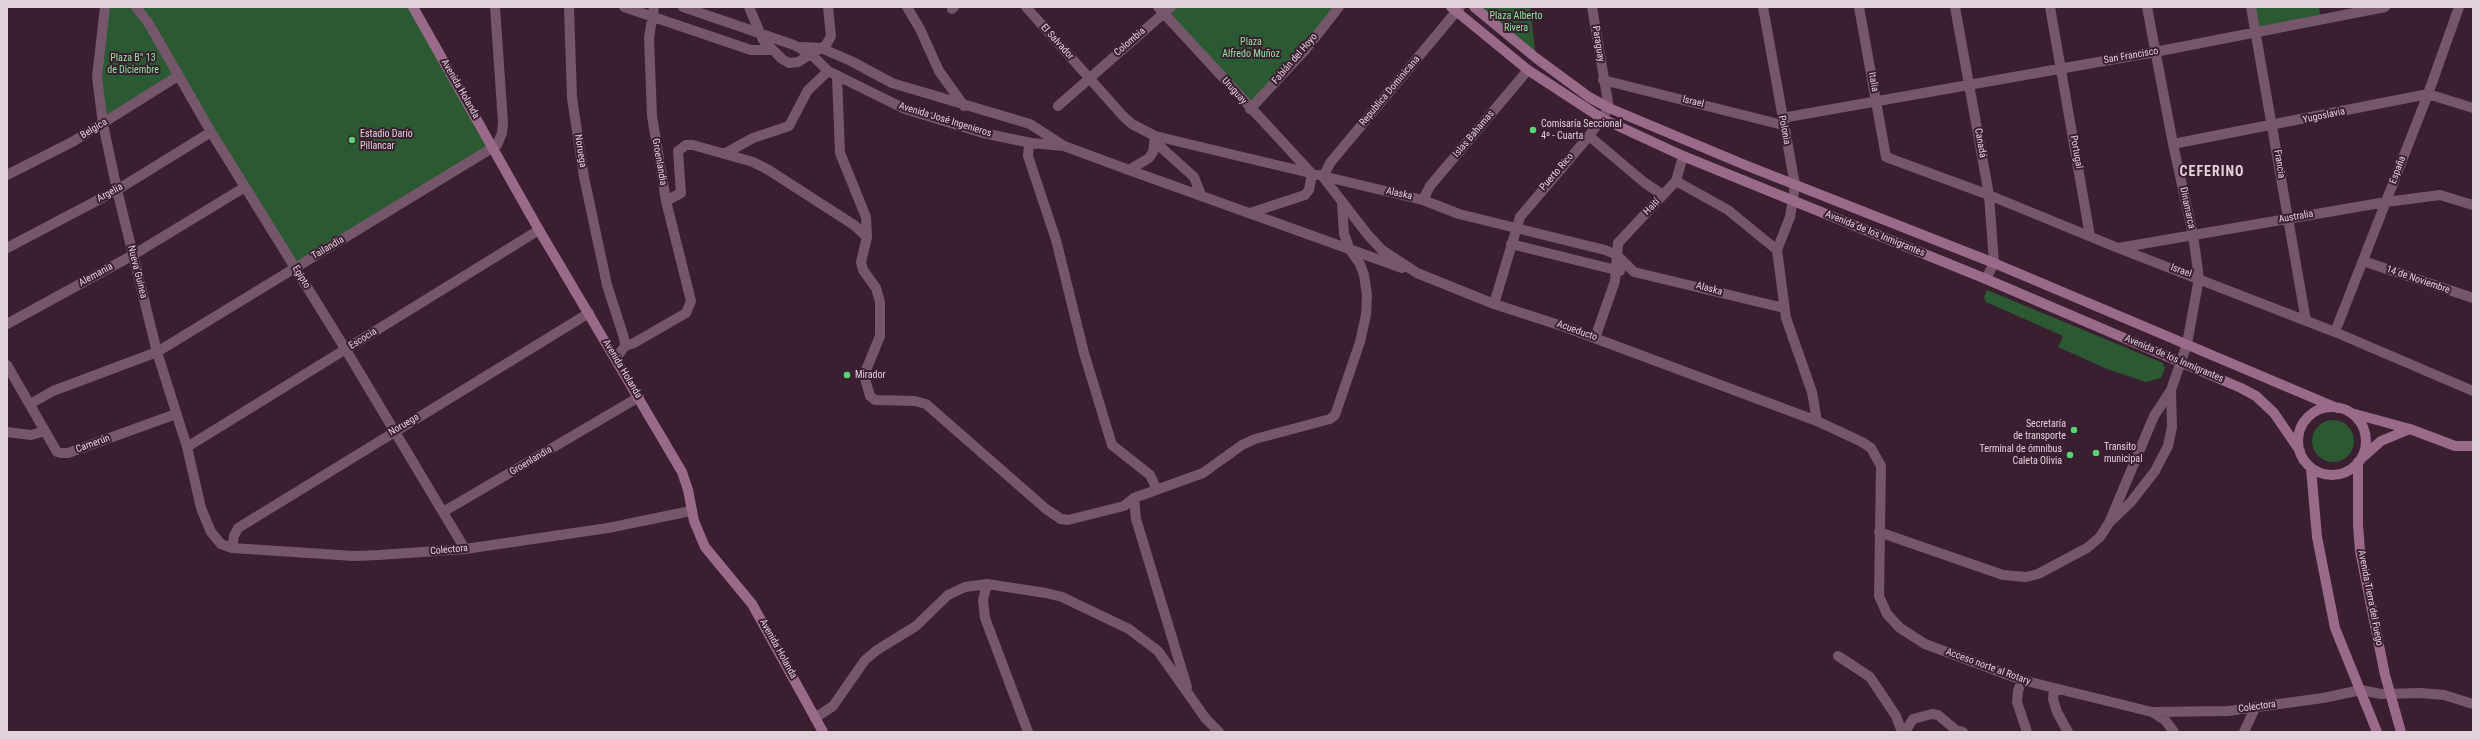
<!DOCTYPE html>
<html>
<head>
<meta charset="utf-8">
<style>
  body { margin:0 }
  #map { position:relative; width:2480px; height:739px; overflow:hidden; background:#3a1f31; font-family:"Roboto Condensed",sans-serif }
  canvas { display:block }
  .frame { position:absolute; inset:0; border:8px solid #e2d0db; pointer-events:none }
</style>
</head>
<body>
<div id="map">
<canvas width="2480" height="739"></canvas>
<div class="frame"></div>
</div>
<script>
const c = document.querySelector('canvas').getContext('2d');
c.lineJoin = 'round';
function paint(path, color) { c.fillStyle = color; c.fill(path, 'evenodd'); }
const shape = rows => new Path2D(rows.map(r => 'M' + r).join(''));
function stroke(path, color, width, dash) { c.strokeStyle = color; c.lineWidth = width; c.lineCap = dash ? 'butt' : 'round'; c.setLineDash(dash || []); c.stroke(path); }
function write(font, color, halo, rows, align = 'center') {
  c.font = font + ' "Roboto Condensed",sans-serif'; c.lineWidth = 4; c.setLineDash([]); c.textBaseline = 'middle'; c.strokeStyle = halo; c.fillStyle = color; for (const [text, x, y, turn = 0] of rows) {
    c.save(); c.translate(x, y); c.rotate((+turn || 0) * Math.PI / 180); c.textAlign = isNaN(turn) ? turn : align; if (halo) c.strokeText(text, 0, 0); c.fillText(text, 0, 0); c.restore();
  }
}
const green = shape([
  [105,7,413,7,493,148,296,268,178,76,103,124,99,99],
  [1171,7,1339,7,1250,109,1164,13],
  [1474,7,1530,7,1536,58],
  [2251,7,2319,7,2321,20,2256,32],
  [1987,290,2163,363,2165,368,2161,378,2146,382,2107,369,2058,347,2063,336,1986,302,1984,297],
  '2312 441a21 21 0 1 1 42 0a21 21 0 1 1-42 0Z'
]);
const street = shape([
  [105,7,97,77,103,124,117,190,157,352,187,447,201,508,211,532,221,544,232,548,354,556,379,555,465,549,608,528,691,511],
  [136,7,149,24,211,132,346,350,465,549],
  [569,7,572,98,584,177,607,285,624,338,625,346,616,358],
  [624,7,751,50,773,50],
  [683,7,794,45,812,55,828,71,905,109,983,133,1031,143,1064,146,1129,170,1149,158,1153,152,1155,136],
  [749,7,763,40,782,59,789,63,798,62,826,45,831,36,828,7],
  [907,7,920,29,939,71,964,106],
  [1026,7,1123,116,1132,124,1155,136,1423,200,1459,214,1605,250,1617,255,1634,272,1784,308],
  [1158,7,1312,174,1309,190,1305,195,1250,213],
  [1763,7,1795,185,1790,217,1777,250],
  [1859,7,1886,157,1989,195,2118,248,2335,332,2473,391],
  [1955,7,1989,195,1994,263,1986,279],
  [2050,7,2090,236],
  [2251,7,2306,321],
  [952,9,954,7],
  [801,47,821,48,851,61,892,83,1030,124,1064,146],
  [837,75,840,153,866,217,867,237,861,262,863,270,876,288,880,302,880,336,864,375,870,396,875,400,915,401,926,404,1046,509,1061,519,1068,520,1124,506,1134,498,1203,473,1242,445,1255,439,1330,419,1335,415,1360,342,1366,315,1367,295,1364,275,1360,264,1350,250,1344,234,1342,203],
  [1603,80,1783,125],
  [1058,106,1171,7],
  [1250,109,1306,49,1339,7],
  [1782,118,2155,52,2385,7],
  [1589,136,1645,183,1663,195],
  [1155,142,1194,177,1201,195],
  [1029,143,1028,156,1056,240,1084,353,1112,445,1150,475,1157,490],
  [2173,144,2428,94,2473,108],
  [724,154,753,138,789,126,808,90,828,71],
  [1129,170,1402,268],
  [7,175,74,141,178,76],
  [1323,177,1368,235,1382,250,1417,273,1494,304,1565,327,1817,421,1862,442,1871,448,1881,466,1879,596,1887,614,1900,628,1925,644,2022,680,2152,712,2165,720,2174,732],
  [1323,177,1330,163,1460,7],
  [1676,181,1728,210,1777,250,1786,318,1812,392,1817,421],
  [1423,200,1430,186,1528,70],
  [666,201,681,193,678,151,686,145,693,145,753,162,767,169,854,225,867,237],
  [1511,244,1620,271],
  [7,248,117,190,211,132],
  [2118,248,2386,202,2440,195,2473,205],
  [2363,261,2473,298],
  [1494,304,1520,217,1589,136,1609,108,1592,7],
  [7,324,133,255,245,187],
  [2335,332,2428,94,2459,7],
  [1595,338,1615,281,1618,243,1676,181,1683,156],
  [625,346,634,343,686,313,691,301,666,201,652,116,649,38,654,7],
  [7,365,57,452,61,453,68,453,176,414],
  [30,404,53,391,157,352,497,145,502,133,503,123,495,7],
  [7,432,31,435,45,431],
  [187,447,539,230],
  [1134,498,1136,519,1187,687],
  [443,512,639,397],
  [2109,523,2131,502,2155,471,2168,446,2172,427,2171,390,2187,344,2199,278,2193,235,2173,144,2147,7],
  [1879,532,2003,575,2026,577,2038,574,2087,548,2100,537,2109,523,2154,416,2171,390],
  [232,548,234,536,238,528,589,313],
  [987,584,983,600,985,618,1028,732],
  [1838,656,1870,677,1896,716,1902,732],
  [2022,680,2018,691,2017,702,2027,732],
  [2054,690,2053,699,2057,712,2068,732],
  [2154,712,2228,711,2323,698,2361,690,2381,694,2421,693,2444,695,2473,704],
  [815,718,833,706,865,660,877,650,916,626,948,595,965,587,987,584,1046,593,1062,597,1129,629,1158,651,1206,719,1219,732],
  [1905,732,1913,719,1932,714,1938,715,1956,730,1963,732],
  [2244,732,2255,708]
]);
const secondary = shape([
  [413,7,539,230,682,472,688,490,694,521,705,547,752,604,823,732],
  [1451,7,1528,70,1603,119,1683,156,1986,279,2241,388,2256,396,2274,413,2300,451],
  [1474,7,1536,58,1589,97,1609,108,1745,165,1994,263,2337,408],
  '2298 441a34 34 0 1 1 68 0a34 34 0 1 1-68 0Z',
  [2351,413,2410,429,2455,446,2473,446],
  [2363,457,2381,441,2410,429],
  [2358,462,2358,525,2360,551,2385,675,2401,732],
  [2311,468,2317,537,2335,628,2377,732]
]);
const markers = [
  [1533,130,4,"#57d570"],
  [352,140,4,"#57d570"],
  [847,375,4,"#57d570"],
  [2074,430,4,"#57d570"],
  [2096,453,4,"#57d570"],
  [2070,455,4,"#57d570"]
];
const parkNames = [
  ["Plaza Alberto",1516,16],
  ["Rivera",1516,28],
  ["Plaza",1251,42],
  ["Alfredo Muñoz",1251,54],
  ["Plaza B° 13",133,58],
  ["de Diciembre",133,70]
];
const streetNames = [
  ["El Salvador",1057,42,48],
  ["Colombia",1130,42,-41],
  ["Paraguay",1598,44,81],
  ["San Francisco",2131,56,-10],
  ["Fabián del Hoyo",1295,59,-49],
  ["Italia",1873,82,79],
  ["Avenida Holanda",460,89,60],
  ["Uruguay",1234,91,48],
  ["Republica Dominicana",1390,91,-50],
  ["Israel",1693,102,14],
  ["Yugoslavia",2324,116,-12],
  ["Avenida José Ingenieros",945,120,17],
  ["Belgica",94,129,-31],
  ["Polonia",1784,130,79],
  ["Islas Bahamas",1474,134,-50],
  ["Canadá",1980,143,80],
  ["Noruega",580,151,81],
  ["Portugal",2076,152,80],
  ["Groenlandia",659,162,80],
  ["Francia",2279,164,81],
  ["España",2398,170,-69],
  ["Puerto Rico",1557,172,-49],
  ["Argelia",110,193,-29],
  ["Alaska",1399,194,13],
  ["Haití",1652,207,-46],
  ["Dinamarca",2187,208,78],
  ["Australia",2296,217,-10],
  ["Avenida de los Inmigrantes",1875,234,22],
  ["Tailandia",328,248,-31],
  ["Israel",2181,271,20],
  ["Nueva Guinea",137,272,76],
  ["Alemania",96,275,-29],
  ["Egipto",301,277,58],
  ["14 de Noviembre",2418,280,19],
  ["Alaska",1709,289,15],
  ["Acueducto",1577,331,20],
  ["Escocia",363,339,-32],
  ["Avenida de los Inmigrantes",2174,359,23],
  ["Avenida Holanda",622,369,59],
  ["Noruega",404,425,-31],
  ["Camerún",93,444,-20],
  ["Groenlandia",531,461,-31],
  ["Colectora",449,550,-5],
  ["Avenida Tierra del Fuego",2370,598,79],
  ["Avenida Holanda",778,649,61],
  ["Acceso norte al Rotary",1988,667,20],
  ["Colectora",2257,707,-8]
];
const poiNames = [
  ["Comisaría Seccional",1541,124],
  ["4º - Cuarta",1541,136],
  ["Estadio Darío",360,134],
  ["Pillancar",360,146],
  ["Mirador",855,375],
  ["Secretaría",2066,424,"right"],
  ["de transporte",2066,436,"right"],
  ["Transito",2104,447],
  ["municipal",2104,459],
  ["Terminal de ómnibus",2062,449,"right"],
  ["Caleta Olivia",2062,461,"right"]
];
const districtNames = [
  ["CEFERINO",2212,172]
];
paint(green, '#2b5932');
stroke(street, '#75566a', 10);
stroke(secondary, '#9a6a8a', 10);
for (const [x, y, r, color] of markers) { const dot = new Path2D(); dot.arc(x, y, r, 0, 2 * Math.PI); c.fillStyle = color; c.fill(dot); stroke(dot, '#3a1f31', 1.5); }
write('10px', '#8be898', '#3a1f31', parkNames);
write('10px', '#e2d0db', '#3a1f31', streetNames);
write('10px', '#e2d0db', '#3a1f31', poiNames, 'left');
c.letterSpacing = '1px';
write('bold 14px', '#e2d0db', '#3a1f31', districtNames);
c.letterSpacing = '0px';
</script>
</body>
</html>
